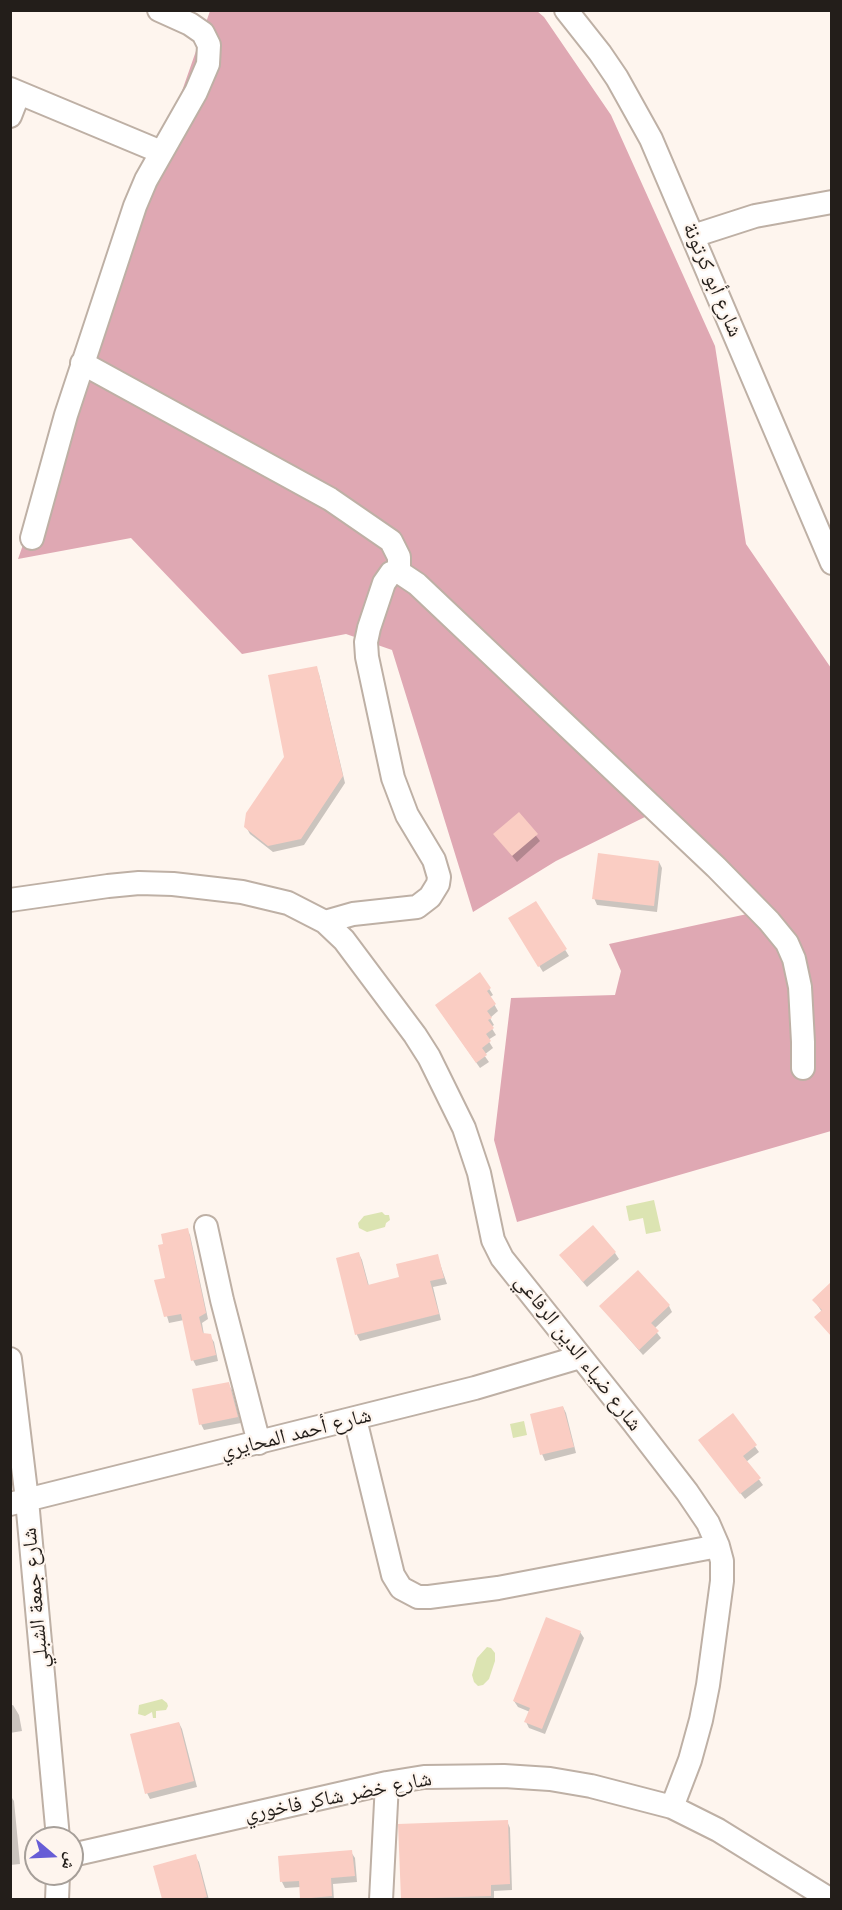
<!DOCTYPE html>
<html>
<head>
<meta charset="utf-8">
<style>
  body { margin:0 }
  #map { position:relative; width:842px; height:1910px; overflow:hidden; background:#fef5ee; font-family:Arial,"Noto Naskh Arabic",sans-serif }
  canvas { display:block }
  .frame { position:absolute; inset:0; border:12px solid #231e1a; pointer-events:none }
  .north { position:absolute; left:24px; top:1826px; width:60px; height:60px; box-sizing:border-box; background:#fef5ee; border:2px solid #a69f99; border-radius:50%; rotate:109deg; font-size:16px; font-weight:700; line-height:24px; text-align:center; color:#231e1a }
  .north::after { content:''; display:block; margin:auto; width:21px; height:27px; background:#675dd6; clip-path:polygon(50% 0,100% 100%,50% 72%,0 100%) }
</style>
</head>
<body>
<div id="map">
<canvas width="842" height="1910"></canvas>
<div class="frame"></div>
<div class="north">ش</div>
</div>
<script>
const c = document.querySelector('canvas').getContext('2d');
c.lineJoin = 'round';
function paint(path, color) { c.fillStyle = color; c.fill(path, 'evenodd'); }
const shape = rows => new Path2D(rows.map(r => 'M' + r).join(''));
function stroke(path, color, width, dash) { c.strokeStyle = color; c.lineWidth = width; c.lineCap = dash ? 'butt' : 'round'; c.setLineDash(dash || []); c.stroke(path); }
function write(font, color, halo, rows, align = 'center') {
  c.font = font + ' Arial,"Noto Naskh Arabic",sans-serif'; c.lineWidth = 4.5; c.setLineDash([]); c.textBaseline = 'middle'; c.strokeStyle = halo; c.fillStyle = color; for (const [text, x, y, turn = 0] of rows) {
    c.save(); c.translate(x, y); c.rotate((+turn || 0) * Math.PI / 180); c.textAlign = isNaN(turn) ? turn : align; if (halo) c.strokeText(text, 0, 0); c.fillText(text, 0, 0); c.restore();
  }
}
const forest = shape([
  [210,11,537,11,544,17,611,115,715,346,746,544,831,668,831,1131,517,1222,494,1140,511,998,615,995,621,971,609,944,761,911,651,814,556,861,473,912,392,650,346,634,242,654,131,538,18,559]
]);
const water = shape([
  [654,1200,661,1231,646,1234,643,1218,629,1221,626,1206],
  [382,1212,385,1215,389,1215,390,1220,386,1223,385,1227,367,1232,359,1228,358,1223,364,1216],
  [524,1421,527,1435,513,1438,510,1424],
  [487,1647,491,1648,495,1653,495,1661,489,1679,483,1685,478,1686,474,1682,472,1675,477,1658],
  [162,1699,167,1703,168,1706,166,1710,156,1711,156,1718,153,1718,152,1712,145,1716,138,1714,139,1705]
]);
const shadow = shape([
  [316,668,319,674,345,783,304,845,273,852,250,834,246,827,285,757],
  [519,814,540,841,517,862,499,840],
  [659,862,662,868,657,912,597,905,594,898],
  [536,903,569,956,543,972,510,919],
  [480,974,493,995,490,997,498,1011,490,1018,494,1025,491,1027,496,1035,488,1040,493,1048,484,1055,489,1062,480,1068,440,1011],
  [187,1229,190,1235,208,1319,202,1323,204,1335,210,1336,214,1342,218,1361,196,1366,193,1360,184,1320,169,1323,163,1303,167,1279],
  [615,1253,619,1259,587,1287,561,1256],
  [359,1254,362,1260,369,1286,401,1278,437,1255,447,1284,433,1287,441,1320,360,1341,357,1335,338,1259],
  [829,1287,832,1289,832,1336,816,1317,822,1312,814,1300],
  [669,1306,672,1312,654,1329,661,1338,643,1355,601,1307],
  [228,1384,232,1390,241,1423,204,1430,201,1424],
  [563,1407,566,1413,576,1453,545,1461,542,1454],
  [732,1415,759,1452,746,1462,763,1485,745,1499,704,1446],
  [580,1632,584,1638,545,1734,529,1728,526,1722,530,1712,518,1707,514,1701],
  [13,1705,19,1715,22,1731,10,1733,10,1706],
  [179,1723,182,1729,197,1787,150,1799,147,1793],
  [10,1795,14,1801,20,1864,10,1865],
  [507,1821,510,1828,512,1890,494,1891,494,1900,403,1900,400,1825],
  [351,1852,355,1858,357,1882,333,1884,334,1900,302,1900,301,1887,285,1888,282,1882,280,1858],
  [195,1856,199,1862,209,1900,163,1900,155,1867]
]);
const building = shape([
  [317,666,343,776,301,839,268,846,244,827,246,813,284,757,268,675],
  [519,812,538,834,512,856,493,834],
  [598,853,659,861,654,906,592,899],
  [536,901,567,949,538,967,508,918],
  [480,972,491,988,487,991,496,1004,487,1011,492,1018,488,1020,494,1028,486,1034,491,1041,482,1048,487,1055,476,1063,435,1005],
  [593,1225,616,1252,583,1282,559,1255],
  [188,1228,206,1313,199,1317,203,1333,211,1334,216,1355,191,1361,181,1314,164,1317,154,1280,165,1278,158,1245,163,1244,161,1234],
  [359,1252,368,1285,399,1277,396,1264,438,1254,444,1278,430,1281,439,1314,355,1335,336,1258],
  [638,1270,670,1305,651,1323,659,1331,639,1350,599,1306],
  [831,1282,831,1336,814,1317,822,1310,812,1300],
  [229,1382,238,1417,199,1425,192,1389],
  [563,1406,574,1447,540,1455,530,1414],
  [733,1413,757,1445,743,1456,761,1478,740,1494,698,1440],
  [546,1617,581,1631,542,1729,524,1722,530,1708,513,1701],
  [179,1722,194,1781,145,1794,130,1734],
  [508,1820,510,1884,491,1885,491,1896,401,1899,398,1824],
  [352,1850,355,1876,331,1878,332,1896,300,1899,299,1881,280,1882,278,1856],
  [196,1854,207,1897,199,1899,162,1899,153,1866]
]);
const minor = shape([
  [566,10,600,53,617,78,651,139,832,563],
  [10,89,161,152],
  [10,116,19,93],
  [693,236,755,216,832,202],
  [82,363,330,499,391,541,399,557,399,572],
  [32,538,66,415,135,206,146,180,196,92,208,64,209,45,203,33,190,24,159,10],
  [10,900,108,886,139,883,173,884,242,892,288,903,325,922,344,940,415,1035,429,1057,464,1128,479,1173,493,1240,502,1258,633,1422,687,1492,708,1523,718,1546,722,1561,722,1581,708,1685,701,1720,690,1760,672,1807],
  [325,922,353,914,417,907,430,897,438,884,439,877,434,860,407,815,393,778,367,657,366,642,369,628,384,583,391,573,399,572,417,584,716,867,769,921,787,943,794,959,800,987,803,1042,803,1068],
  [206,1227,222,1300,259,1443],
  [10,1359,27,1500,58,1838],
  [355,1419,393,1575,401,1588,418,1597,429,1597,498,1588,718,1546],
  [10,1504,475,1388,580,1357],
  [72,1855,387,1783,424,1777,504,1776,550,1779,591,1786,672,1807,718,1830,831,1900],
  [57,1900,58,1874],
  [381,1900,387,1783]
]);
const streetNames = [
  ["شارع أبو كرتونة",712,280,67],
  ["شارع ضياء الدين الرفاعي",578,1353,52],
  ["شارع أحمد المحايري",296,1434,-14],
  ["شارع جمعة الشبلي",36,1598,-95],
  ["شارع خضر شاكر فاخوري",338,1797,-11]
];
paint(forest, '#dfa8b3');
paint(water, '#dce4b2');
paint(shadow, '#0003');
paint(building, '#facdc3');
stroke(minor, '#beb0a5', 26);
stroke(minor, '#fff', 22);
write('21px', '#231e1a', '#fef5ee', streetNames);
</script>
</body>
</html>
